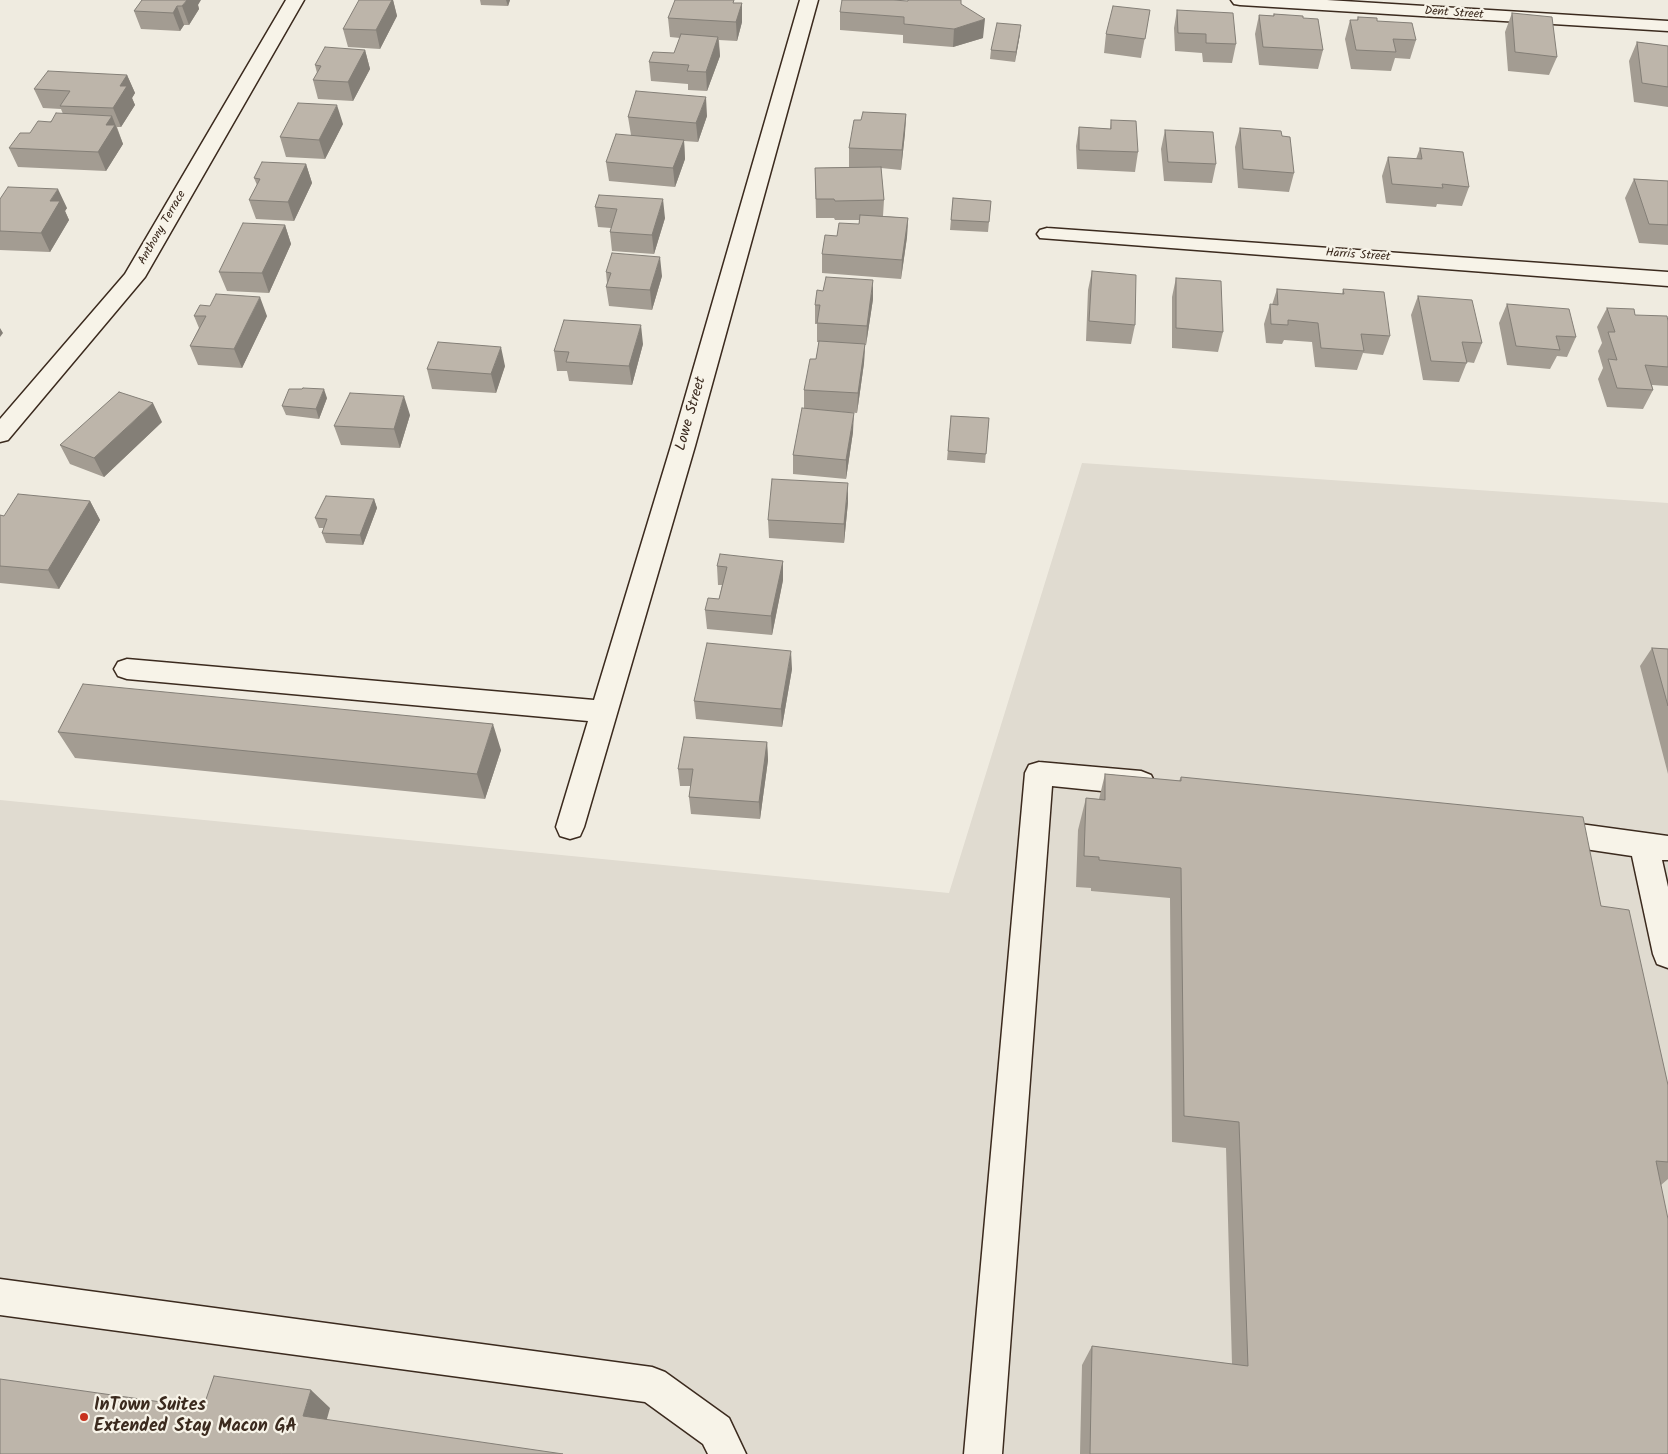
<!DOCTYPE html>
<html>
<head>
<meta charset="utf-8">
<style>
  body { margin:0 }
  canvas { display:block; background:#efebe0 }
</style>
</head>
<body>
<canvas width="1668" height="1454"></canvas>
<script>
const c = document.querySelector('canvas').getContext('2d');
c.lineJoin = 'round';
function paint(path, color) { c.fillStyle = color; c.fill(path, 'evenodd'); }
const shape = rows => new Path2D(rows.map(r => 'M' + r).join(''));
function stroke(path, color, width, dash) { c.strokeStyle = color; c.lineWidth = width; c.lineCap = dash ? 'butt' : 'round'; c.setLineDash(dash || []); c.stroke(path); }
function write(font, color, halo, rows, align = 'center') {
  c.font = font + ' Kalam,sans-serif'; c.lineWidth = 4.5; c.setLineDash([]); c.textBaseline = 'middle'; c.strokeStyle = halo; c.fillStyle = color; for (const [text, x, y, turn = 0] of rows) {
    c.save(); c.translate(x, y); c.rotate((+turn || 0) * Math.PI / 180); c.textAlign = isNaN(turn) ? turn : align; if (halo) c.strokeText(text, 0, 0); c.fillText(text, 0, 0); c.restore();
  }
}
const built = shape([
  [1082,463,1668,503,1668,1454,0,1454,0,800,949,893]
]);
const minor = shape([
  [286,0,304,0,145,277,8,440,0,442,0,419,125,274,286,0],
  [800,0,818,0,695,446,584,827,580,836,570,839,560,836,556,827,588,721,127,679,118,676,114,669,118,662,127,659,594,700,671,446,800,0],
  [1231,0,1327,0,1668,21,1668,31,1240,5,1234,4,1231,0],
  [1047,228,1668,272,1668,286,1040,238,1037,234,1040,230,1047,228],
  [1039,762,1141,771,1151,775,1155,783,1151,791,1141,795,1052,786,1002,1454,964,1454,1025,773,1029,765,1039,762],
  [1551,820,1668,836,1668,860,1662,860,1668,887,1668,968,1657,964,1653,954,1632,856,1551,844,1541,841,1537,832,1541,823,1551,820],
  [0,1279,652,1367,665,1372,729,1418,746,1454,708,1454,703,1444,645,1402,0,1315,0,1279]
]);
const wall = shape([
  [142,0,198,5,199,9,189,25,184,25,180,31,141,29,134,11],
  [392,0,393,0,397,16,380,49,348,47,343,29],
  [480,0,510,0,508,6,481,5],
  [737,3,742,3,742,22,737,41,719,40,720,56,707,91,688,90,688,84,651,81,649,62,674,53,680,38,670,37,668,18],
  [961,4,983,38,953,47,903,43,903,35,840,30,840,12],
  [1150,10,1141,58,1104,53,1106,34],
  [1177,10,1236,44,1232,63,1203,62,1202,53,1175,51,1174,28],
  [1512,13,1557,57,1549,75,1508,71,1505,32],
  [1274,14,1303,18,1323,50,1318,69,1259,65,1255,34,1259,15,1273,16],
  [1358,17,1377,21,1416,40,1410,59,1395,58,1391,71,1351,69,1345,39,1350,20,1357,20],
  [1020,34,1015,62,990,59,991,50],
  [1637,42,1668,46,1668,107,1634,102,1629,61],
  [365,50,370,69,353,101,318,99,313,80,317,73,315,65],
  [127,75,135,93,132,98,135,105,121,127,117,127,123,144,106,171,18,167,9,148,30,133,63,114,61,109,43,108,34,89],
  [906,114,905,133,901,170,881,168,884,200,883,216,908,218,907,237,901,279,822,273,822,254,837,236,859,224,859,220,835,220,834,218,816,218,815,168,854,167,849,167,849,148,861,120],
  [707,116,698,142,684,141,685,159,675,187,609,181,606,162,631,135,628,117],
  [1111,120,1138,152,1135,172,1077,169,1076,146,1079,127,1110,129],
  [343,124,325,159,286,157,280,137],
  [1240,128,1282,136,1294,173,1289,192,1238,188,1235,147],
  [1165,130,1216,164,1212,183,1164,181,1161,149],
  [1420,148,1469,187,1462,206,1437,204,1436,207,1386,203,1382,176,1388,157,1416,159],
  [306,164,312,183,294,221,256,219,249,200,257,185,254,178],
  [1634,179,1668,181,1668,245,1639,243,1625,198],
  [599,195,665,218,654,254,612,251,610,232,611,228,598,227,595,207],
  [953,198,991,201,988,232,950,230],
  [0,199,67,208,65,211,69,220,50,252,0,250],
  [285,225,291,244,269,293,227,291,219,272],
  [1092,271,1135,325,1131,344,1086,341,1088,290],
  [606,272,662,276,652,310,609,306,606,287,607,283],
  [1176,278,1223,332,1218,352,1172,348,1172,297],
  [1277,289,1342,294,1343,289,1390,336,1383,355,1363,353,1357,370,1315,367,1312,342,1284,340,1282,344,1266,343,1264,324,1270,304,1272,305],
  [1418,296,1482,343,1474,363,1467,362,1459,382,1423,380,1411,315],
  [873,299,866,345,865,345,864,363,857,413,816,410,853,432,846,479,793,474,793,455,804,409,804,390,816,359,819,342,817,342,817,324,815,324,815,305],
  [1507,304,1576,337,1567,357,1557,356,1550,369,1507,365,1499,323],
  [1607,308,1635,315,1668,321,1668,386,1652,385,1653,390,1643,409,1607,407,1598,379,1603,368,1598,351,1602,343,1597,327],
  [194,316,267,316,242,368,198,365,190,346,199,328],
  [643,344,632,385,569,381,567,371,557,371,554,351],
  [505,366,496,393,432,389,427,369],
  [327,398,319,419,286,415,282,406],
  [410,415,400,448,341,445,334,426],
  [951,416,989,418,985,463,947,460],
  [162,422,104,477,70,464,60,445],
  [374,499,377,508,363,545,326,543,322,533,324,528,319,528,315,518],
  [90,501,100,520,59,589,0,583,0,515,4,516],
  [848,502,844,543,769,538,768,520],
  [783,561,783,580,772,635,707,629,705,610,719,599,722,585,718,585,717,566],
  [1652,648,1668,649,1668,774,1640,666],
  [792,669,782,727,696,719,694,701],
  [58,732,501,750,485,799,75,758],
  [767,742,768,760,760,819,691,814,689,797,691,786,680,786,678,769],
  [1105,774,1179,781,1181,777,1601,906,1668,1085,1668,1179,1661,1185,1668,1454,1080,1454,1082,1365,1092,1346,1232,1364,1226,1148,1172,1142,1170,898,1091,891,1091,888,1076,887,1078,830,1086,798,1099,799]
]);
const shadedWall = shape([
  [187,0,201,0,198,5,199,9,189,25,182,6],
  [392,0,393,0,397,16,380,49,376,30],
  [506,0,510,0,508,6],
  [742,3,742,22,737,41,736,22],
  [177,6,184,25,180,31,173,13],
  [985,19,983,38,953,47,954,29],
  [1021,25,1020,34,1015,62,1016,52],
  [718,37,720,56,707,91,706,72],
  [365,50,370,69,353,101,348,82],
  [127,75,135,93,132,98,135,105,121,127,113,108,120,86],
  [706,97,707,116,698,142,696,123],
  [337,105,343,124,325,159,319,140],
  [906,114,905,133,901,170,902,150],
  [112,116,123,144,106,171,98,152,106,125],
  [684,140,685,159,675,187,673,168],
  [306,164,312,183,294,221,288,202],
  [58,189,67,208,65,211,69,220,50,252,41,233,50,201],
  [663,199,665,218,654,254,652,235],
  [908,218,907,237,901,279,902,260],
  [285,225,291,244,269,293,262,273],
  [660,257,662,276,652,310,650,290],
  [873,280,873,299,866,345,867,326],
  [260,297,267,316,242,368,234,349],
  [641,325,643,344,632,385,629,366],
  [0,328,3,333,0,337],
  [865,344,864,363,857,413,858,393],
  [501,347,505,366,496,393,491,374],
  [324,389,327,398,319,419,316,409],
  [404,396,410,415,400,448,394,429],
  [153,403,162,422,104,477,94,458],
  [854,413,853,432,846,479,846,460],
  [848,483,848,502,844,543,844,524],
  [374,499,377,508,363,545,360,535],
  [90,501,100,520,59,589,48,570],
  [783,561,783,580,772,635,771,616],
  [791,651,792,669,782,727,781,709],
  [493,724,501,750,485,799,477,774],
  [767,742,768,760,760,819,759,802],
  [311,1390,330,1408,323,1433,303,1416]
]);
const building = shape([
  [142,0,187,0,182,6,177,6,173,13,134,11,142,0],
  [359,0,392,0,376,30,343,29,359,0],
  [675,0,734,0,733,3,742,3,736,22,668,18,675,0],
  [842,0,893,0,908,1,908,0,961,0,961,4,985,19,954,29,904,24,904,17,840,12,842,0],
  [1113,6,1150,10,1145,39,1106,34,1113,6],
  [1177,10,1233,13,1236,44,1206,43,1206,34,1178,33,1177,10],
  [1512,13,1552,17,1557,57,1515,52,1512,13],
  [1274,14,1303,16,1303,18,1318,19,1323,50,1263,47,1259,15,1274,16,1274,14],
  [1358,17,1377,18,1377,21,1412,23,1416,40,1393,39,1396,52,1356,50,1350,20,1358,20,1358,17],
  [997,23,1021,25,1016,52,991,50,997,23],
  [681,34,718,37,706,72,687,71,689,65,649,62,653,52,674,53,681,34],
  [1637,42,1668,46,1668,87,1642,83,1637,42],
  [325,47,365,50,348,82,313,80,321,66,315,65,325,47],
  [48,71,127,75,120,86,127,86,113,108,60,106,70,91,34,89,48,71],
  [636,91,706,97,696,123,628,117,636,91],
  [298,103,337,105,319,140,280,137,298,103],
  [863,112,906,114,902,150,849,148,854,120,861,120,863,112],
  [56,113,112,116,106,125,115,125,98,152,9,148,20,133,30,133,38,121,51,122,56,113],
  [1111,120,1136,121,1138,152,1079,150,1079,127,1111,129,1111,120],
  [1240,128,1281,131,1282,136,1290,137,1294,173,1243,169,1240,128],
  [1165,130,1213,132,1216,164,1168,162,1165,130],
  [616,134,684,140,673,168,606,162,616,134],
  [1420,148,1463,152,1469,187,1442,184,1443,188,1392,184,1388,157,1422,159,1420,148],
  [262,162,306,164,288,202,249,200,260,179,254,178,262,162],
  [881,167,884,200,835,201,834,199,816,199,815,168,881,167],
  [1634,179,1668,181,1668,225,1649,224,1634,179],
  [8,187,58,189,50,201,60,201,41,233,0,231,0,199,8,187],
  [599,195,663,199,652,235,610,232,617,209,595,207,599,195],
  [953,198,991,201,989,222,951,220,953,198],
  [860,215,908,218,902,260,822,254,825,235,837,236,839,223,859,224,860,215],
  [243,223,285,225,262,273,219,272,243,223],
  [612,253,660,257,650,290,606,287,611,273,606,272,612,253],
  [1092,271,1136,275,1135,325,1089,321,1092,271],
  [826,277,873,280,867,326,817,323,820,305,815,305,817,290,823,291,826,277],
  [1176,278,1221,281,1223,332,1176,328,1176,278],
  [1277,289,1344,294,1343,289,1384,292,1390,336,1361,334,1364,351,1321,348,1318,323,1288,320,1288,325,1271,324,1270,304,1278,305,1277,289],
  [216,294,260,297,234,349,190,346,206,316,194,316,200,305,210,306,216,294],
  [1418,296,1472,300,1482,343,1462,342,1467,363,1431,361,1418,296],
  [1507,304,1569,309,1576,337,1556,336,1560,350,1516,346,1507,304],
  [1607,308,1634,309,1635,315,1667,316,1668,321,1668,367,1645,365,1653,390,1617,388,1608,359,1617,360,1608,332,1615,332,1607,308],
  [564,320,641,325,629,366,566,362,569,352,554,351,564,320],
  [819,341,865,344,858,393,804,390,810,359,816,359,819,341],
  [438,342,501,347,491,374,427,369,438,342],
  [303,388,324,389,316,409,282,406,289,389,302,389,303,388],
  [119,392,153,403,94,458,60,445,119,392],
  [350,393,404,396,394,429,334,426,350,393],
  [802,408,854,413,846,460,793,455,802,408],
  [951,416,989,418,986,454,948,451,951,416],
  [772,479,848,483,844,524,768,520,772,479],
  [18,494,90,501,48,570,0,566,0,515,4,516,18,494],
  [326,496,374,499,360,535,322,533,327,519,315,518,326,496],
  [720,554,783,561,771,616,705,610,708,598,719,599,727,567,717,566,720,554],
  [707,643,791,651,781,709,694,701,707,643],
  [1652,648,1668,649,1668,706,1652,648],
  [83,684,493,724,477,774,58,732,83,684],
  [684,737,767,742,759,802,689,797,693,769,678,769,684,737],
  [1105,774,1181,781,1181,777,1583,817,1601,906,1629,910,1668,1085,1668,1162,1656,1161,1668,1219,1668,1454,1090,1454,1092,1346,1248,1366,1239,1122,1184,1116,1181,868,1099,860,1099,857,1084,856,1086,798,1105,800,1105,774],
  [214,1376,311,1390,303,1416,563,1454,0,1454,0,1379,203,1408,214,1376]
]);
const markers = [
  [84,1417,5,"#c8321e"]
];
const farStreetnames = [
  ["Dent Street",1454,14,4],
  ["Anthony Terrace",163,228,-60],
  ["Harris Street",1358,256,4]
];
const streetNames = [
  ["Lowe Street",692,414,-74]
];
const nearPoinames = [
  ["InTown Suites",94,1407],
  ["Extended Stay Macon GA",94,1428]
];
paint(built, '#e0dbd0');
stroke(minor, '#3b2a1e', 3);
paint(minor, '#f7f3e8');
paint(wall, '#a39c92');
paint(shadedWall, '#847f77');
paint(building, '#bdb5aa');
stroke(building, '#847f77', 1);
for (const [x, y, r, color] of markers) { const dot = new Path2D(); dot.arc(x, y, r, 0, 2 * Math.PI); c.fillStyle = color; c.fill(dot); stroke(dot, '#f7f3e8', 2); }
write('12px', '#3b2a1e', '#f7f3e8', farStreetnames);
write('15px', '#3b2a1e', '#f7f3e8', streetNames);
write('bold 18px', '#3b2a1e', '#f7f3e8', nearPoinames, 'left');
</script>
</body>
</html>
